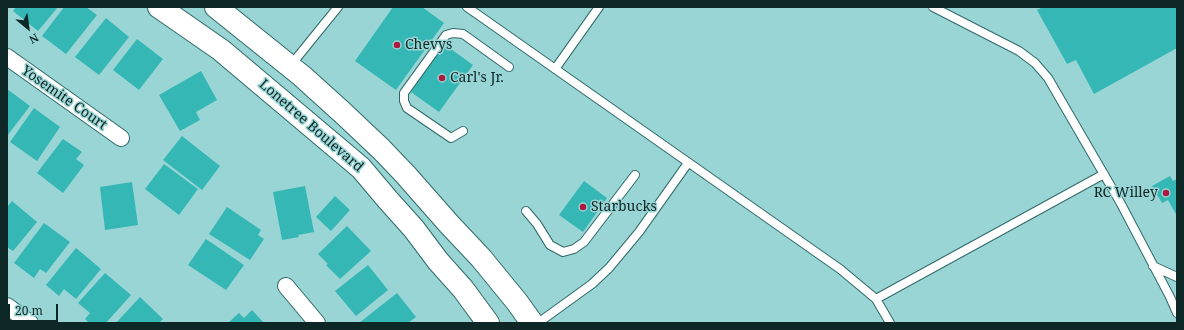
<!DOCTYPE html>
<html>
<head>
<meta charset="utf-8">
<style>
  body { margin:0 }
  #map { position:relative; width:1184px; height:330px; overflow:hidden; background:#99d5d4; font-family:"Noto Serif",serif }
  canvas { display:block }
  .frame { position:absolute; inset:0; border:8px solid #0d2626; pointer-events:none }
  .north { position:absolute; left:8px; top:8px; width:40px; height:40px; -webkit-text-stroke:3px #99d5d4; paint-order:stroke; rotate:151deg; font-size:11px; font-weight:700; line-height:16px; text-align:center; color:#0d2626 }
  .north::after { content:''; display:block; margin:auto; width:14px; height:18px; background:#0d2626; clip-path:polygon(50% 0,100% 100%,50% 72%,0 100%) }
  .scale { position:absolute; left:8px; top:304px; width:50px; height:18px; box-sizing:border-box; border:2px solid #0d2626; border-top:0; padding-left:5px; font-size:12px; line-height:14px; white-space:nowrap; color:#0d2626; -webkit-text-stroke:3px #99d5d4; paint-order:stroke }
</style>
</head>
<body>
<div id="map">
<canvas width="1184" height="330"></canvas>
<div class="frame"></div>
<div class="north">N</div>
<div class="scale">20 m</div>
</div>
<script>
const c = document.querySelector('canvas').getContext('2d');
c.lineJoin = 'round';
function paint(path, color) { c.fillStyle = color; c.fill(path, 'evenodd'); }
const shape = rows => new Path2D(rows.map(r => 'M' + r).join(''));
function stroke(path, color, width, dash) { c.strokeStyle = color; c.lineWidth = width; c.lineCap = dash ? 'butt' : 'round'; c.setLineDash(dash || []); c.stroke(path); }
function write(font, color, halo, rows, align = 'center') {
  c.font = font + ' "Noto Serif",serif'; c.lineWidth = 3; c.setLineDash([]); c.textBaseline = 'middle'; c.strokeStyle = halo; c.fillStyle = color; for (const [text, x, y, turn = 0] of rows) {
    c.save(); c.translate(x, y); c.rotate((+turn || 0) * Math.PI / 180); c.textAlign = isNaN(turn) ? turn : align; if (halo) c.strokeText(text, 0, 0); c.fillText(text, 0, 0); c.restore();
  }
}
const building = shape([
  [16,7,58,7,38,31,13,11],
  [64,7,86,7,97,15,66,54,42,36],
  [393,7,422,7,444,23,396,90,355,61],
  [1043,7,1177,7,1177,48,1094,94,1076,60,1067,64,1037,10],
  [106,18,129,37,99,75,75,57],
  [137,39,163,59,139,90,113,70],
  [444,44,473,65,439,112,411,92],
  [201,71,217,100,196,112,200,120,180,131,159,95],
  [7,89,30,106,7,136],
  [34,108,60,127,37,161,10,142],
  [182,136,220,166,202,190,163,160],
  [63,139,82,152,76,159,84,165,63,193,37,173],
  [164,164,198,189,179,215,145,189],
  [1170,176,1173,181,1177,179,1177,216,1168,200,1162,203,1152,186],
  [584,181,607,198,583,232,559,215],
  [132,182,138,225,105,230,100,187],
  [305,186,314,232,298,235,299,237,282,240,273,192],
  [335,196,350,210,331,231,316,217],
  [12,201,37,222,13,251,7,247,7,207],
  [227,207,261,230,258,235,264,239,250,260,209,234],
  [44,223,70,242,46,273,40,269,34,278,14,263],
  [347,226,371,251,340,279,326,265,328,264,318,254],
  [206,239,244,265,226,290,188,265],
  [76,248,101,269,76,299,64,289,59,296,46,285],
  [368,265,388,290,356,316,335,291],
  [105,273,131,295,106,323,89,323,85,319,90,313,78,303],
  [397,293,416,317,408,323,359,323],
  [140,297,163,319,159,323,116,323],
  [252,310,264,323,228,323,239,313,244,318]
]);
const lane = shape([
  [467,7,840,269,876,299,890,323],
  [933,7,1019,51,1035,63,1048,78,1120,202,1170,297,1177,313],
  [291,65,338,7],
  [555,69,599,7],
  [463,131,451,138,407,108,404,101,404,93,446,35,453,33,463,34,509,67],
  [526,211,537,224,550,245,563,252,574,249,584,242,635,175],
  [1153,266,1177,277],
  [876,299,1104,174],
  [538,323,592,284,609,268,639,232,688,163]
]);
const street = shape([
  [7,57,121,138],
  [286,286,317,323],
  [7,306,30,323]
]);
const secondary = shape([
  [159,7,221,50,361,168,388,200,414,229,438,261,463,289,488,323],
  [216,7,302,76,344,114,381,149,405,174,449,224,481,258,517,302,532,323]
]);
const markers = [
  [397,45,4,"#ad183f"],
  [442,78,4,"#ad183f"],
  [1166,193,4,"#ad183f"],
  [583,207,4,"#ad183f"]
];
const poiNames = [
  ["Chevys",405,45],
  ["Carl's Jr.",450,78],
  ["RC Willey",1158,193,"right"],
  ["Starbucks",591,207]
];
const streetNames = [
  ["Yosemite Court",64,98,35],
  ["Lonetree Boulevard",311,126,41]
];
paint(building, '#35b7b6');
stroke(lane, '#2f6a69', 10);
stroke(street, '#2f6a69', 18);
stroke(secondary, '#2f6a69', 24);
stroke(lane, '#fff', 8);
stroke(street, '#fff', 16);
stroke(secondary, '#fff', 22);
for (const [x, y, r, color] of markers) { const dot = new Path2D(); dot.arc(x, y, r, 0, 2 * Math.PI); c.fillStyle = color; c.fill(dot); stroke(dot, '#99d5d4', 1.5); }
write('14px', '#0d2626', '#99d5d4', poiNames, 'left');
write('14px', '#0d2626', '#99d5d4', streetNames);
</script>
</body>
</html>
